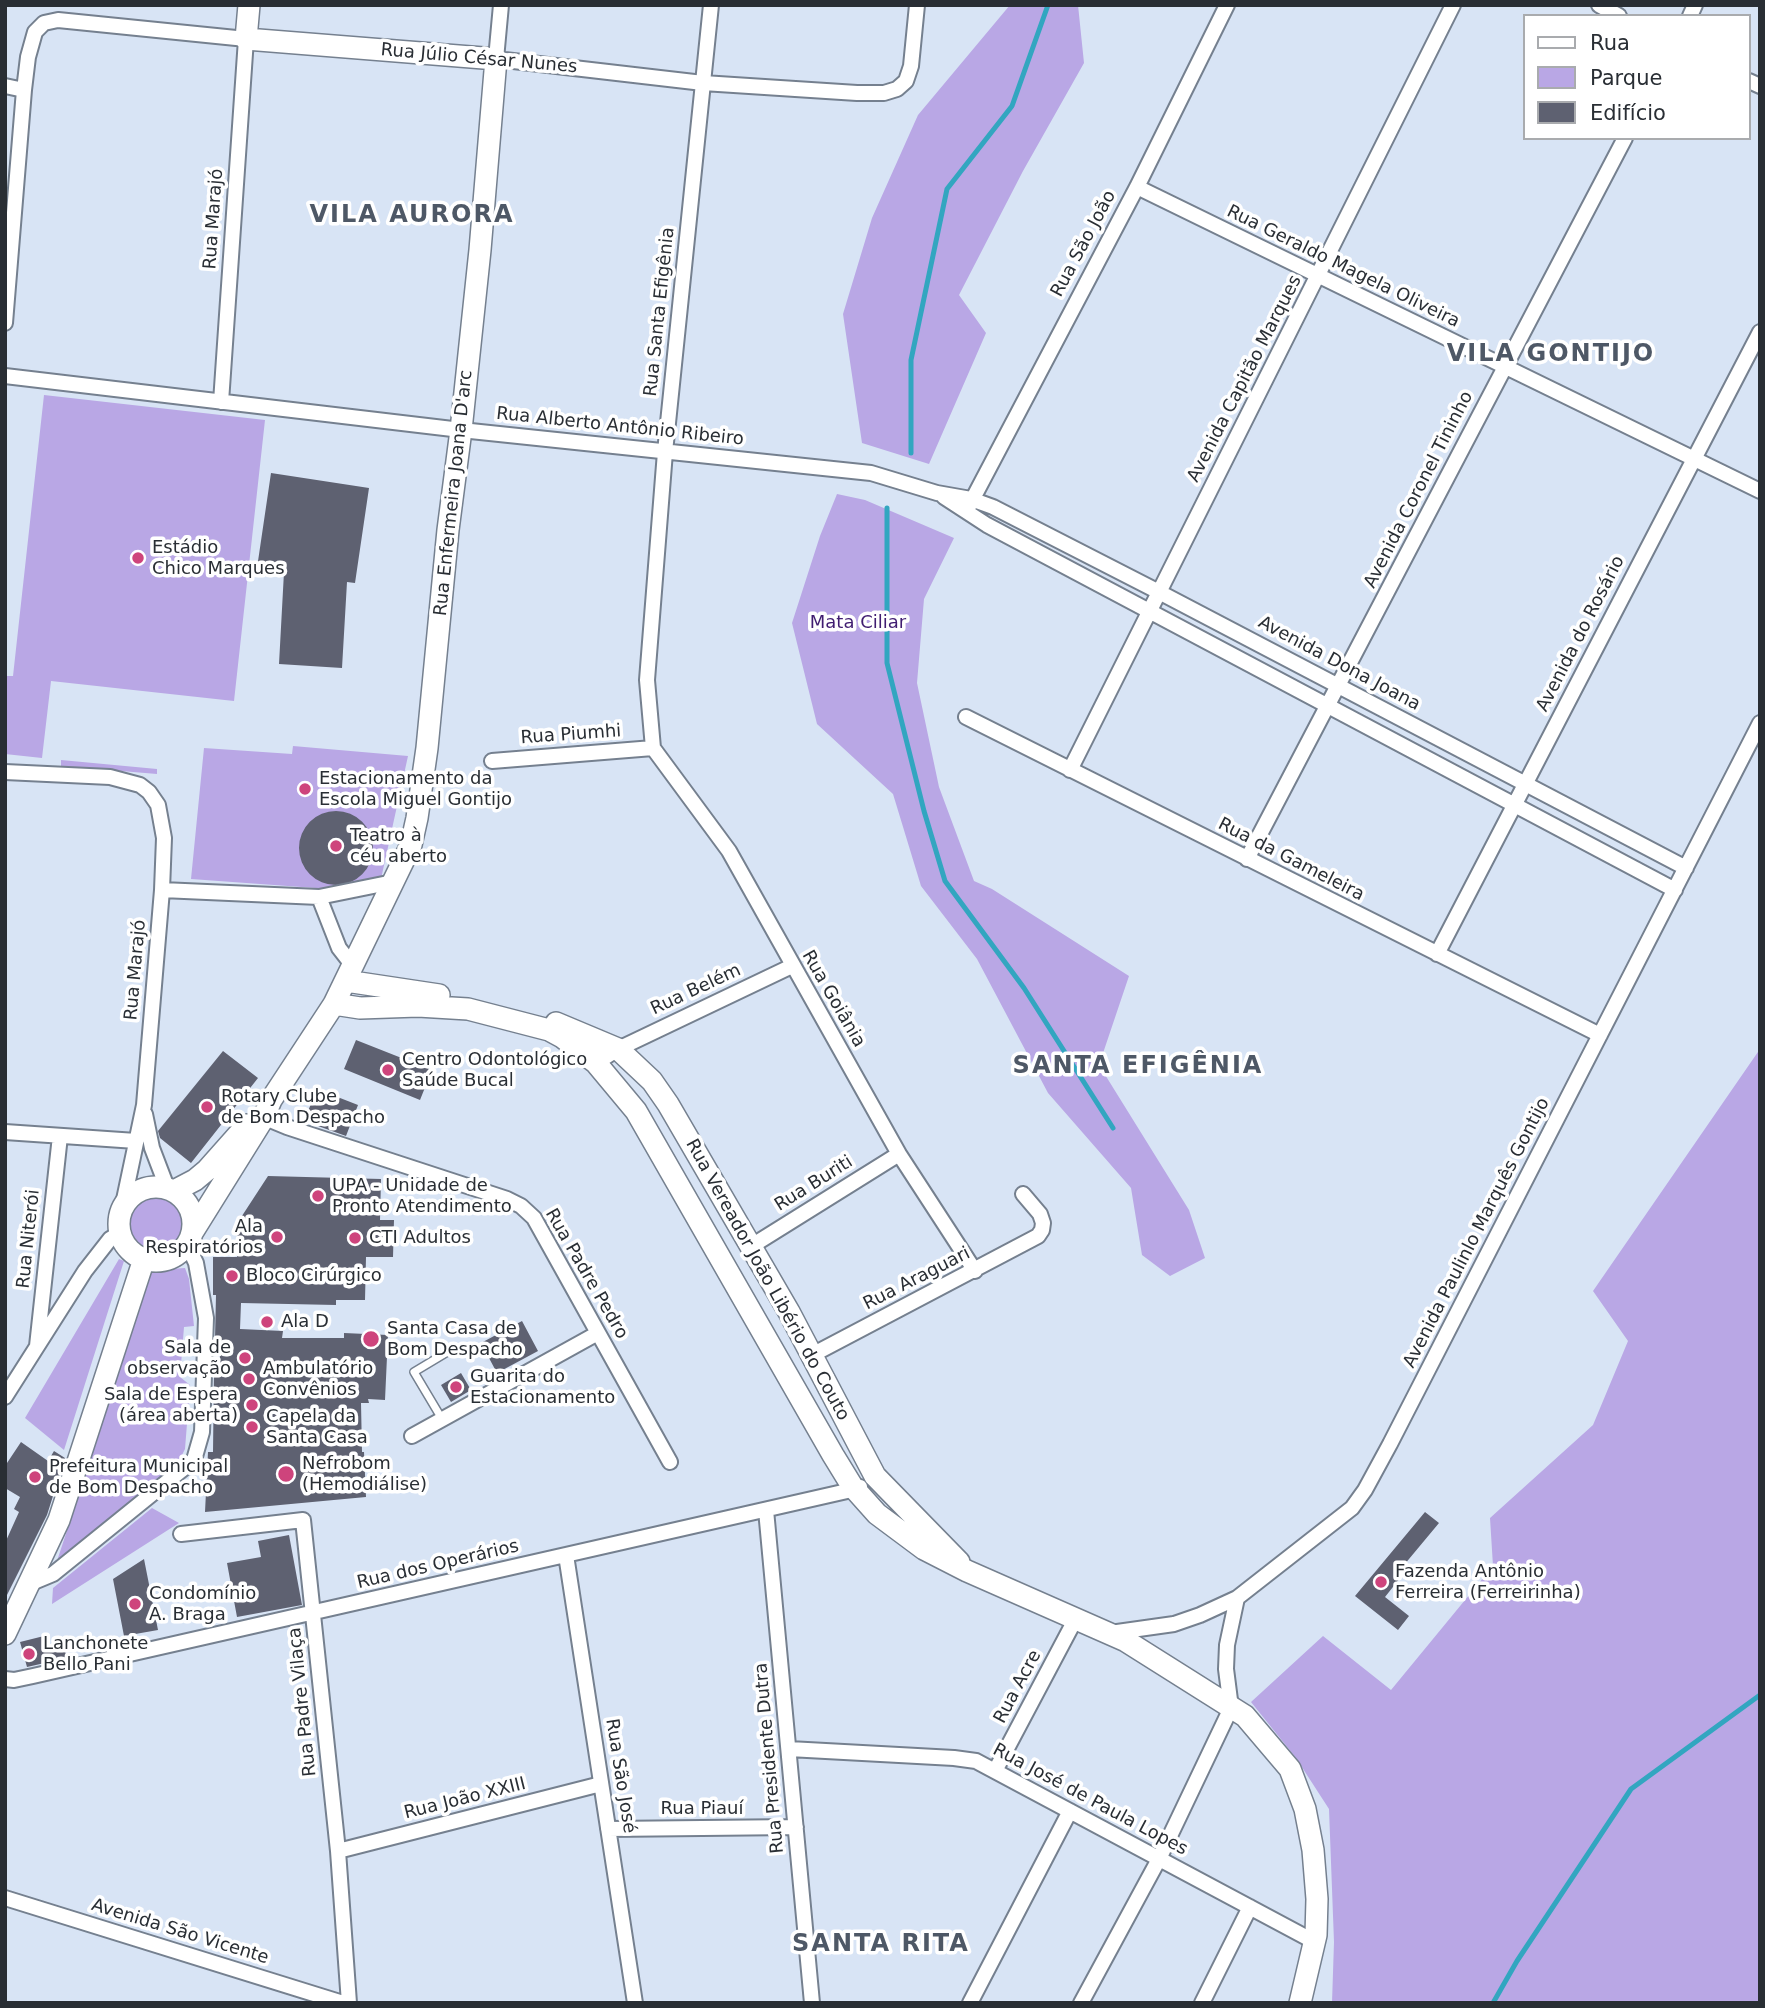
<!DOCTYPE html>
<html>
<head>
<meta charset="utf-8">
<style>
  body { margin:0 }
  #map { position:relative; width:1765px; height:2008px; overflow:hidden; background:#d8e4f5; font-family:"DejaVu Sans",sans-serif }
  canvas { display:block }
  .frame { position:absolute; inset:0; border:7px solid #292e34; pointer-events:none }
  .legend { position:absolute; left:1523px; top:14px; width:228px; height:126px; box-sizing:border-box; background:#fff; border:2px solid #a9abae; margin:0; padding:9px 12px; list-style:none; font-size:21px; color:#292e34 }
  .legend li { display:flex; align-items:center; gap:14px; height:35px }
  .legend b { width:35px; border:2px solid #a9abae }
</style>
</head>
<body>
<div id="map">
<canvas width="1765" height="2008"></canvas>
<div class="frame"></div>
<ul class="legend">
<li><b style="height:9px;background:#fff"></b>Rua</li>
<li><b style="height:19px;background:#b9a7e5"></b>Parque</li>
<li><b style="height:19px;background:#5e6171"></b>Edifício</li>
</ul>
</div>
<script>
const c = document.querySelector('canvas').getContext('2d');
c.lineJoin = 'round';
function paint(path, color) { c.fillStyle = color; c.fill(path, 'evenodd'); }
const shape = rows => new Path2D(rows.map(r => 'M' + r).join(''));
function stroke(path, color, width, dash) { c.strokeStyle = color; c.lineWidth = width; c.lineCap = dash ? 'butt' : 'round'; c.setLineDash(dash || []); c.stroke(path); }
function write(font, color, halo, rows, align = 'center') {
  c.font = font + ' "DejaVu Sans",sans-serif'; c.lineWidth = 7; c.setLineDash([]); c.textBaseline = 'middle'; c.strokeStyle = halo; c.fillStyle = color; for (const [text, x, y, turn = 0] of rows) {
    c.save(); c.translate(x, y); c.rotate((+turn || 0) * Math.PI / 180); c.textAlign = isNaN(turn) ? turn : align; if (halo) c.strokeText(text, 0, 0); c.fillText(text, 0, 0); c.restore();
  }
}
const green = shape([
  [1010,5,1078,5,1084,63,1023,171,959,295,986,333,929,464,862,443,843,314,872,218,918,115],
  [44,395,265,420,234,701,51,681,42,758,5,754,5,676,13,676],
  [837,494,865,500,954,538,924,599,917,683,939,787,974,881,992,889,1129,976,1099,1065,1189,1210,1205,1258,1170,1276,1142,1255,1131,1188,1048,1093,977,959,921,886,893,794,817,724,792,623,820,536],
  [293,746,408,756,381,879,343,890,191,879,204,748,292,754],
  [61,760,157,769,157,774,61,766],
  [1760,1049,1760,2003,1332,2003,1334,1942,1329,1809,1296,1758,1251,1702,1323,1636,1391,1690,1493,1566,1490,1518,1593,1425,1628,1341,1593,1291],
  '125 1224a32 32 0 1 1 64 0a32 32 0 1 1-64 0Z',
  [119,1259,124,1261,64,1450,25,1418],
  [185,1268,189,1279,194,1326,184,1327,180,1377,190,1385,185,1449,179,1461,55,1567,113,1391,147,1274,154,1270],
  [152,1508,179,1523,52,1604,53,1588]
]);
const stream = shape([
  [911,453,911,360,947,189,1012,106,1048,5],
  [887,508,887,663,924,811,945,881,1024,988,1113,1128],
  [1493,2003,1517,1961,1631,1789,1760,1695]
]);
const building = shape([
  [271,473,369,488,355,583,347,582,342,668,279,664,284,572,257,568],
  '299 848a37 37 0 1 1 74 0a37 37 0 1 1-74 0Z',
  [356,1040,432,1070,420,1100,344,1069],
  [223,1051,258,1078,191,1163,160,1138,158,1131],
  [317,1089,358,1105,346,1136,304,1121],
  [268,1176,381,1179,380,1220,394,1220,393,1257,366,1257,365,1300,336,1300,336,1305,241,1303,240,1329,283,1331,282,1338,344,1338,344,1333,388,1335,385,1400,368,1399,369,1403,361,1403,362,1452,364,1452,366,1497,205,1512,208,1452,213,1452,214,1370,219,1370,221,1338,215,1338,216,1295,213,1295,213,1257,237,1257,238,1222],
  [522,1321,538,1351,497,1373,481,1343],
  [461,1373,471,1390,451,1402,441,1385],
  [21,1442,48,1461,54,1451,65,1458,47,1515,5,1599,5,1543,19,1512,14,1509,20,1497,5,1488,5,1466],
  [1425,1512,1439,1523,1404,1565,1408,1568,1385,1597,1409,1616,1398,1630,1355,1596],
  [289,1535,302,1605,237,1617,227,1563,261,1557,258,1541],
  [144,1559,158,1630,124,1636,113,1579],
  [44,1636,47,1647,63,1643,67,1658,27,1667,20,1642]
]);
const service = shape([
  [442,1419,414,1372,454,1348]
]);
const minor = shape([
  [501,5,496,59,703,83,857,93,884,93,897,89,906,81,911,66,917,5],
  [1599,5,1619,16],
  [1690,16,1695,5],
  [1749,81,1760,86],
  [5,86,24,90],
  [1137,187,1760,491],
  [5,323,24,90,28,57,35,32,44,23,58,20,246,39,221,402],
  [5,376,461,430,871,473,937,493,971,499,993,507,1159,592,1686,868],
  [944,497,987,525,1675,890],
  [968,508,1137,187,1227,5],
  [966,717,1600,1035],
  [653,748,647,680,665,452,711,5],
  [653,748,729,851,899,1154,975,1271],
  [492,761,653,748],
  [1070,770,1453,5],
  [5,772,110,777,140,785,149,792,158,805,164,838,162,890,144,1105,122,1209],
  [1247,859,1625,138],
  [162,890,319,897,393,882],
  [319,897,339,948,353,966],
  [1437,954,1760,332],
  [596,1063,618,1049,792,966],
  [145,1114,152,1148,168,1190],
  [258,1115,287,1127,507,1199,521,1206,534,1218,670,1462],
  [5,1132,136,1141],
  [750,1247,899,1154],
  [37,1346,60,1136],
  [812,1355,1038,1236,1042,1230,1043,1223,1040,1214,1023,1194],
  [5,1397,85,1271,110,1239,120,1233],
  [412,1436,598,1333],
  [766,1510,812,2003],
  [181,1534,303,1520,338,1851,349,2003],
  [566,1555,635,2003],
  [29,1584,53,1574,194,1460,202,1432,206,1318,196,1263,187,1244],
  [1110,1633,1174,1624,1200,1615,1237,1598,1352,1508,1365,1490,1390,1444,1760,723],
  [5,1679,14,1680,33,1676,856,1489,860,1487],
  [789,1749,954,1758,976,1761,1315,1942],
  [995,1771,1075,1620],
  [608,1829,796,1827],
  [338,1851,601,1784],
  [5,1898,343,2003],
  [970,2003,1070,1811],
  [1081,2003,1159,1859,1231,1708,1226,1669,1227,1645,1237,1598],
  [1202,2003,1250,1907]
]);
const secondary = shape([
  [346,981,439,995],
  [334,1004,360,1008,418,1006,468,1009,549,1030,562,1037,596,1063,636,1111,833,1455,852,1486,877,1514,924,1549,967,1571,1126,1641,1245,1716,1290,1769,1305,1809,1313,1850,1317,1899,1316,1935,1300,2003],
  [556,1023,618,1049,652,1081,668,1104,789,1312,875,1476,959,1562],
  '119 1224a37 37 0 1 1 74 0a37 37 0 1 1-74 0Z',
  [174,1191,195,1180,207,1170,247,1125],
  [192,1233,263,1119,271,1100,334,1004,411,845,417,818,427,748,448,530,461,430,480,250,496,59,246,39,249,5],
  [5,1634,59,1520,144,1259]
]);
const markers = [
  [138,558,7,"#ce447c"],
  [305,789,7,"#ce447c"],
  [336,846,7,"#ce447c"],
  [388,1070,7,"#ce447c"],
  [207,1107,7,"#ce447c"],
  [318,1196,7,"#ce447c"],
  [277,1237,7,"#ce447c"],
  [355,1238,7,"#ce447c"],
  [232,1276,7,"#ce447c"],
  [267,1322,7,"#ce447c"],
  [371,1339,9,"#ce447c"],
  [245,1358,7,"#ce447c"],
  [249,1379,7,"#ce447c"],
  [456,1387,7,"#ce447c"],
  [252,1405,7,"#ce447c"],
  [252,1427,7,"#ce447c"],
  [286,1474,9,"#ce447c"],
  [35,1477,7,"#ce447c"],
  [1381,1582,7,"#ce447c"],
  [135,1604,7,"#ce447c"],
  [29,1654,7,"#ce447c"]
];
const streetNames = [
  ["Rua Júlio César Nunes",479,59,5],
  ["Rua Marajó",214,219,-86],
  ["Rua São João",1084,244,-62],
  ["Rua Geraldo Magela Oliveira",1343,267,26],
  ["Rua Santa Efigênia",660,312,-84],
  ["Avenida Capitão Marques",1245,379,-63],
  ["Rua Alberto Antônio Ribeiro",620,427,6],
  ["Avenida Coronel Tininho",1419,490,-63],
  ["Rua Enfermeira Joana D'arc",454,493,-84],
  ["Avenida do Rosário",1581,634,-63],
  ["Avenida Dona Joana",1339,664,28],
  ["Rua Piumhi",571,735,-4],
  ["Rua da Gameleira",1291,860,27],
  ["Rua Marajó",136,970,-85],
  ["Rua Belém",696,990,-25],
  ["Rua Goiânia",833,999,60],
  ["Rua Buriti",814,1184,-32],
  ["Avenida Paulinlo Marquês Gontijo",1477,1233,-63],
  ["Rua Niterói",29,1239,-84],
  ["Rua Padre Pedro",586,1274,60],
  ["Rua Araguari",917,1279,-27],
  ["Rua Vereador João Libério do Couto",767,1280,61],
  ["Rua dos Operários",438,1565,-13],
  ["Rua Acre",1018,1687,-62],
  ["Rua Padre Vilaça",303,1702,-96],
  ["Rua Presidente Dutra",770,1758,-95],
  ["Rua São José",620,1776,81],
  ["Rua João XXIII",465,1799,-14],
  ["Rua José de Paula Lopes",1090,1800,28],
  ["Rua Piauí",702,1809],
  ["Avenida São Vicente",180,1932,17]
];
const poiNames = [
  ["Estádio",152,548],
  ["Chico Marques",152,569],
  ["Estacionamento da",319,779],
  ["Escola Miguel Gontijo",319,800],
  ["Teatro à",350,836],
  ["céu aberto",350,857],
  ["Centro Odontológico",402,1060],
  ["Saúde Bucal",402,1081],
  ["Rotary Clube",221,1097],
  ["de Bom Despacho",221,1118],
  ["UPA - Unidade de",332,1186],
  ["Pronto Atendimento",332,1207],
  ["Ala",263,1227,"right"],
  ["Respiratórios",263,1248,"right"],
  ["CTI Adultos",369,1238],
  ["Bloco Cirúrgico",246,1276],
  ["Ala D",281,1322],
  ["Santa Casa de",387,1329],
  ["Bom Despacho",387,1350],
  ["Sala de",231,1348,"right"],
  ["observação",231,1369,"right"],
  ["Ambulatório",263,1369],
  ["Convênios",263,1390],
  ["Guarita do",470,1377],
  ["Estacionamento",470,1398],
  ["Sala de Espera",238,1395,"right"],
  ["(área aberta)",238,1416,"right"],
  ["Capela da",266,1417],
  ["Santa Casa",266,1438],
  ["Nefrobom",302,1464],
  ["(Hemodiálise)",302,1485],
  ["Prefeitura Municipal",49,1467],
  ["de Bom Despacho",49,1488],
  ["Fazenda Antônio",1395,1572],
  ["Ferreira (Ferreirinha)",1395,1593],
  ["Condomínio",149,1594],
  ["A. Braga",149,1615],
  ["Lanchonete",43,1644],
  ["Bello Pani",43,1665]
];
const parkNames = [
  ["Mata Ciliar",858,623]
];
const districtNames = [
  ["VILA AURORA",412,216],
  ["VILA GONTIJO",1551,355],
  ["SANTA EFIGÊNIA",1138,1067],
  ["SANTA RITA",881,1945]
];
paint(green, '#b9a7e5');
stroke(stream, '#32a6c0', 5);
paint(building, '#5e6171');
stroke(service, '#75808f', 10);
stroke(minor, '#75808f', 18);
stroke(secondary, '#75808f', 24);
stroke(service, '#fff', 7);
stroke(minor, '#fff', 14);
stroke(secondary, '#fff', 21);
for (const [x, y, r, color] of markers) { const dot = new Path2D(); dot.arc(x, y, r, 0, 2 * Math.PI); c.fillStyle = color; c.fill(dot); stroke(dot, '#fff', 2.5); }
write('18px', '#292e34', '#fff', streetNames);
write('18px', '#292e34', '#fff', poiNames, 'left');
write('18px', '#401d71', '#fff', parkNames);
c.letterSpacing = '2px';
write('bold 24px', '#4e5866', '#fff', districtNames);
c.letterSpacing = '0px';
</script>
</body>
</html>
